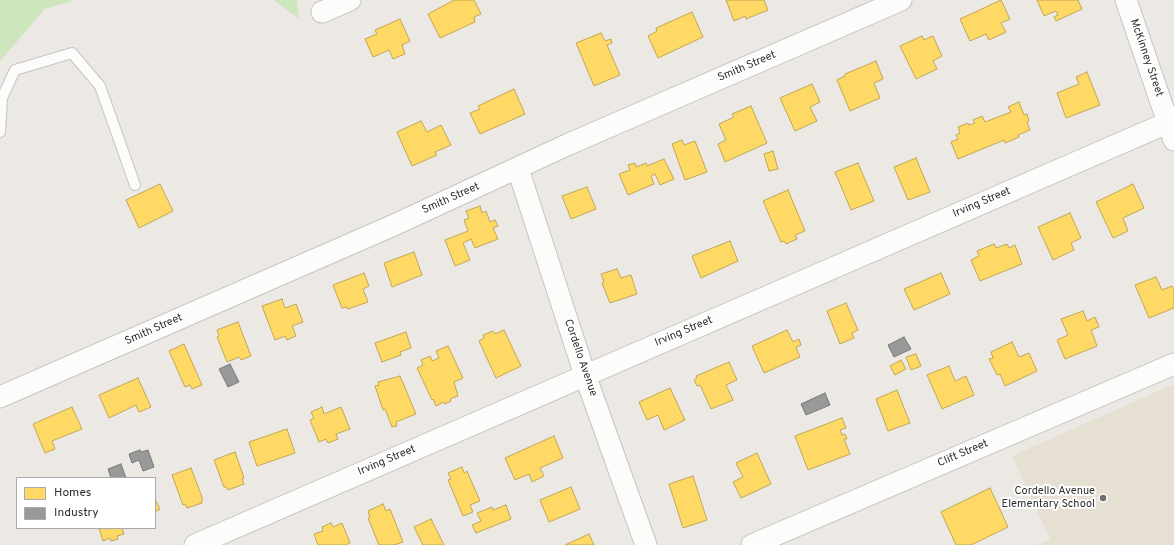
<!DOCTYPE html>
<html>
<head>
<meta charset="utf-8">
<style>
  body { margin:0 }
  #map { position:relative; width:1174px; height:545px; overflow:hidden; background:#ece8e4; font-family:Overpass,sans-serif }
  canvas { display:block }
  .legend { position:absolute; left:16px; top:477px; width:140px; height:52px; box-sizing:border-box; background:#fff; border:1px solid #ababab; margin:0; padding:5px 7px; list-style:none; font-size:12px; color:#2e2e2e }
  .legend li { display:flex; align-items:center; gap:8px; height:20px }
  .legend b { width:20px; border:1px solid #ababab }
</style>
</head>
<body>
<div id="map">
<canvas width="1174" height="545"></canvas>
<ul class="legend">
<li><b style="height:11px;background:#ffd966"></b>Homes</li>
<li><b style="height:11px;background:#999"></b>Industry</li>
</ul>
</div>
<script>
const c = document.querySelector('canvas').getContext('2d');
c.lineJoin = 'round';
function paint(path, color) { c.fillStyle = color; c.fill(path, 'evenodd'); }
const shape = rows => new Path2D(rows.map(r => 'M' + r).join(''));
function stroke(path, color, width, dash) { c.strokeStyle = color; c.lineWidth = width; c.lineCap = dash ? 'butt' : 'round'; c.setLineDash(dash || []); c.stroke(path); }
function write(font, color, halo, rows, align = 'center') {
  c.font = font + ' Overpass,sans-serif'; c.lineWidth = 4; c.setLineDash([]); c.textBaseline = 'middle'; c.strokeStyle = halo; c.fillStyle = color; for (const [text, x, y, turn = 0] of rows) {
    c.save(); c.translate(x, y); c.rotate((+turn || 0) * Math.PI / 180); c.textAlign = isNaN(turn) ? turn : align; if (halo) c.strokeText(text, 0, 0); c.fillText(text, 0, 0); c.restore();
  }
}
const education = shape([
  [1174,384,1174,545,1037,545,1050,539,1012,456]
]);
const green = shape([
  [0,0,75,0,45,9,0,61],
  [274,0,297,0,299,19]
]);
const homes = shape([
  [454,0,474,0,481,14,474,17,475,22,440,38,428,14,454,0],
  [726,0,764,0,768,10,746,19,745,16,734,21,726,0],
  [1001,0,1010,19,1001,23,1006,32,989,40,986,34,970,41,960,19,1001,0],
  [1037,0,1078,0,1082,9,1056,21,1054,17,1058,15,1056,11,1044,16,1037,0],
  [692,12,703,37,658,58,648,36,657,31,656,28,692,12],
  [400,19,410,41,402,45,405,54,393,59,389,50,373,57,365,39,377,34,375,30,400,19],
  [601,33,605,41,611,39,612,43,607,45,620,75,594,86,576,43,601,33],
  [922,36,924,40,933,36,942,56,933,61,937,69,916,79,900,46,922,36],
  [876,61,883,79,874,83,880,98,850,111,837,80,845,76,845,74,876,61],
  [1087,72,1100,105,1066,118,1057,93,1079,84,1076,77,1087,72],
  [812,84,820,102,810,107,817,121,795,131,780,98,812,84],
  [514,89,525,114,480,134,470,113,480,109,478,106,514,89],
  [1019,102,1024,115,1027,114,1029,121,1027,122,1030,130,1018,135,1019,137,1005,143,1004,140,958,159,951,142,958,139,956,135,960,133,958,127,968,123,969,125,975,123,973,120,982,116,985,122,1011,112,1008,107,1019,102],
  [751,106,767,143,725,162,718,144,726,140,719,124,734,117,732,114,751,106],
  [421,121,427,132,441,125,451,145,435,152,437,155,412,166,397,132,421,121],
  [682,140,684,145,695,141,707,172,685,180,672,144,682,140],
  [773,151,778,169,769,171,764,154,773,151],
  [916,158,930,192,908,200,894,167,916,158],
  [664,159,674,179,660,185,655,174,651,176,654,184,628,195,619,174,630,170,628,165,635,163,636,167,646,163,647,166,664,159],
  [858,163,874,201,851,210,835,172,858,163],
  [160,184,173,211,139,228,126,200,160,184],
  [1133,184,1144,208,1123,218,1128,231,1113,238,1096,202,1133,184],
  [587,187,596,209,571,219,562,196,587,187],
  [788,190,805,231,795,235,797,239,786,244,784,241,781,242,763,201,788,190],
  [480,206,482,213,486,211,490,222,495,220,498,226,493,228,498,239,475,248,471,239,463,243,470,260,455,266,445,240,468,231,464,220,469,218,466,211,480,206],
  [1070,213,1081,238,1071,243,1074,250,1053,260,1038,227,1070,213],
  [730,241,738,261,701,278,692,256,730,241],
  [994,244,996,248,1007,244,1009,248,1015,245,1022,264,980,281,971,260,979,256,977,251,994,244],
  [414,252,422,275,392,287,384,263,414,252],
  [617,269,621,278,631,275,637,294,610,303,602,283,604,282,601,274,617,269],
  [364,273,369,286,363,289,368,302,348,309,347,307,342,308,333,285,364,273],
  [941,273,950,294,914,310,904,289,941,273],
  [1156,277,1162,290,1172,286,1174,290,1174,308,1149,318,1135,285,1156,277],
  [282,299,285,308,296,304,303,322,292,326,296,336,287,340,285,336,275,340,262,306,282,299],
  [846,303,858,330,852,333,854,338,840,344,827,311,846,303],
  [1083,311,1087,321,1095,317,1099,327,1091,330,1097,346,1065,359,1057,340,1068,335,1061,319,1083,311],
  [238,322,251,356,241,360,239,357,227,362,217,337,219,336,217,330,238,322],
  [504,330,521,366,496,378,479,341,484,338,483,335,493,331,495,334,504,330],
  [787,330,793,342,799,339,801,345,796,347,800,357,764,373,752,346,787,330],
  [406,332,411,348,400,352,401,355,382,362,375,343,406,332],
  [1012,342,1019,357,1029,353,1037,371,1005,386,1000,374,997,375,989,359,993,358,991,352,1012,342],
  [184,344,202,385,192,389,190,385,185,387,169,351,184,344],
  [448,346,463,378,454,382,458,396,450,399,451,401,445,404,444,402,436,406,433,399,432,400,417,368,423,365,421,360,430,356,432,361,439,358,436,351,448,346],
  [916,354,921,366,911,370,906,357,916,354],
  [901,360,906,369,895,375,890,366,901,360],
  [729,362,737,380,726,385,733,400,711,409,700,385,697,386,694,380,697,378,696,376,729,362],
  [949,366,955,381,966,376,974,395,942,409,927,375,949,366],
  [400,376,416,414,396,422,397,426,392,427,385,409,383,410,375,386,379,385,378,382,400,376],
  [138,378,151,407,139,412,136,405,109,418,99,395,138,378],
  [670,388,685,420,664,430,658,415,647,420,639,402,670,388],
  [897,390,910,423,888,431,876,399,897,390],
  [72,407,82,429,52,441,55,449,45,453,33,424,72,407],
  [322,407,324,414,341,407,350,429,336,434,338,439,328,443,326,439,319,442,310,420,314,418,311,412,322,407],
  [842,418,846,428,840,430,842,435,845,434,847,439,844,439,850,454,808,470,795,436,842,418],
  [287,429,295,453,257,466,249,442,287,429],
  [554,436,563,458,540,468,544,476,532,482,529,474,515,480,505,458,554,436],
  [235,452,244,478,242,479,244,484,228,490,226,487,224,487,214,460,235,452],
  [757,453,771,484,741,498,733,482,743,477,736,463,757,453],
  [462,467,464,473,467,471,480,501,470,505,473,512,463,516,448,480,451,479,448,473,462,467],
  [191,468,202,497,202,503,187,508,185,504,183,505,172,475,191,468],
  [693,476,707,520,683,528,669,484,693,476],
  [571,487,580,509,549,522,540,500,571,487],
  [990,488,1008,527,971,545,956,545,941,512,990,488],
  [155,499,160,509,155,512,155,499],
  [383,504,386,511,390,509,403,542,394,545,379,545,368,518,370,517,368,511,383,504],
  [506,505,511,519,476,533,472,525,481,521,477,513,492,507,493,510,506,505],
  [431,519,444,545,423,545,414,527,431,519],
  [331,523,333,527,342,523,350,543,346,545,318,545,314,534,323,531,322,527,331,523],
  [99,528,122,528,124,534,117,536,118,539,111,541,110,538,103,541,99,528],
  [589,534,594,545,565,545,589,534]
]);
const industry = shape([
  [904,337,911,349,894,357,888,345,904,337],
  [230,364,239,382,228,387,219,369,230,364],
  [825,393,830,405,806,415,801,404,825,393],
  [140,450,141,452,148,450,154,467,143,471,139,460,132,463,129,454,140,450],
  [121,464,126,478,111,478,108,469,121,464]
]);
const lane = shape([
  [0,132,2,98,15,70,72,53,100,86,135,185]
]);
const street = shape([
  [1126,0,1174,140],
  [322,12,350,0],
  [518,169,585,375,646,545],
  [0,397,394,225,569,144,901,0],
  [195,545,1174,120],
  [752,545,1174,364]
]);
const markers = [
  [1103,498,4,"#706f6e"]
];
const streetNames = [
  ["McKinney Street",1146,58,71],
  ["Smith Street",747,67,-23],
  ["Smith Street",451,199,-24],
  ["Irving Street",982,203,-23],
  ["Smith Street",154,330,-24],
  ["Irving Street",684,332,-23],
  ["Cordello Avenue",580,358,71],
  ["Clift Street",963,454,-23],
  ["Irving Street",387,461,-23]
];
const poiNames = [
  ["Cordello Avenue",1095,492],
  ["Elementary School",1095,505]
];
paint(education, '#e6e0d3');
paint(green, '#cee6be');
paint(homes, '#ffd966');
stroke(homes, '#c0a655', 1);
paint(industry, '#999');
stroke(industry, '#797979', 1);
stroke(lane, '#c5c4c5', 12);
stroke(street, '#c5c4c5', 23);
stroke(lane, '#fcfcfb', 10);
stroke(street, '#fcfcfb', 21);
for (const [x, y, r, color] of markers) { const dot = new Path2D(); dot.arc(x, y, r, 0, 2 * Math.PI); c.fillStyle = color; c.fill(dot); stroke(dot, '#fff', 1.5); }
write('11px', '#2e2e2e', '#fff', streetNames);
write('11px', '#2e2e2e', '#fff', poiNames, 'right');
</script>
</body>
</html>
